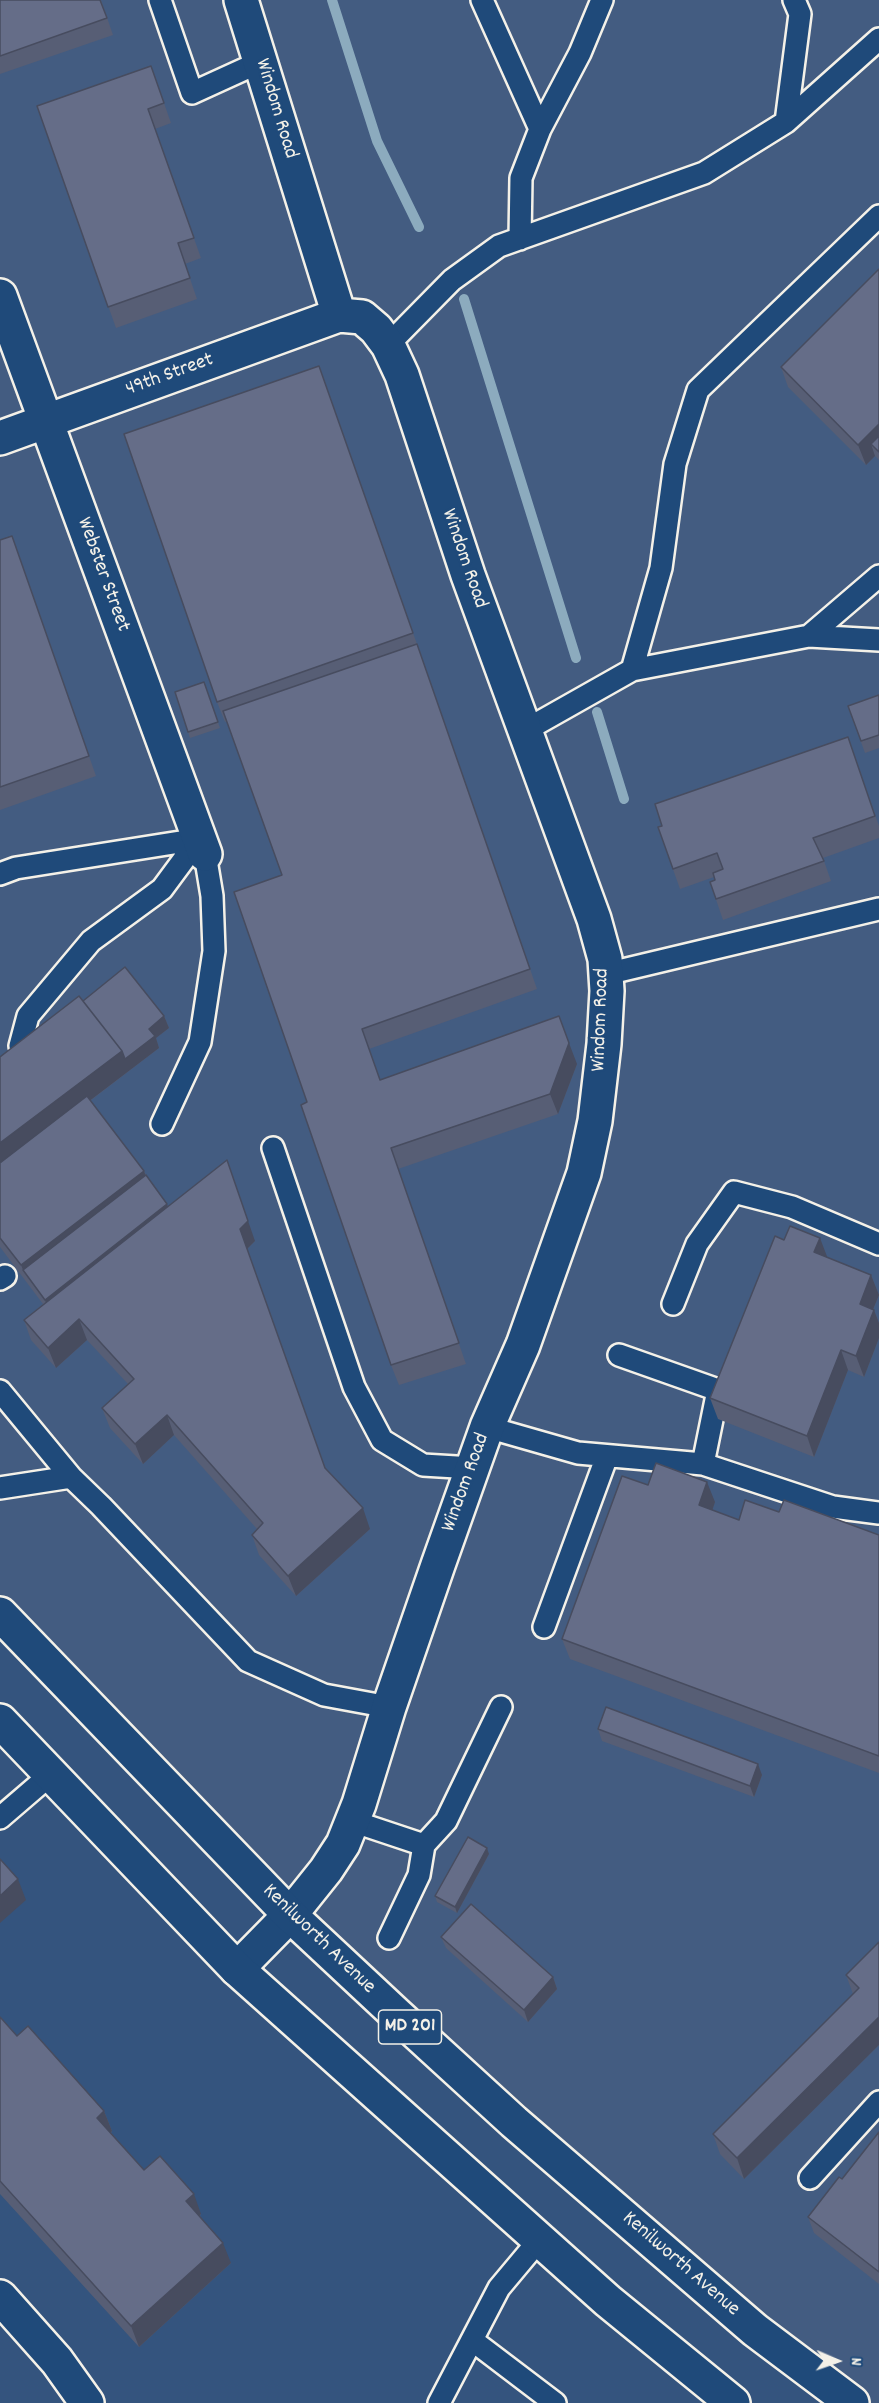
<!DOCTYPE html>
<html>
<head>
<meta charset="utf-8">
<style>
  body { margin:0 }
  #map { position:relative; width:879px; height:2403px; overflow:hidden; background:#34547e; font-family:Dekko,sans-serif }
  canvas { display:block }
  .north { position:absolute; left:807px; top:2331px; width:60px; height:60px; -webkit-text-stroke:4px #1f4a7a; paint-order:stroke; rotate:92deg; font-size:16px; font-weight:700; line-height:24px; text-align:center; color:#f4f1e8 }
  .north::after { content:''; display:block; margin:auto; width:21px; height:27px; background:#f4f1e8; clip-path:polygon(50% 0,100% 100%,50% 72%,0 100%) }
</style>
</head>
<body>
<div id="map">
<canvas width="879" height="2403"></canvas>
<div class="north">N</div>
</div>
<script>
const c = document.querySelector('canvas').getContext('2d');
c.lineJoin = 'round';
function paint(path, color) { c.fillStyle = color; c.fill(path, 'evenodd'); }
const shape = rows => new Path2D(rows.map(r => 'M' + r).join(''));
function stroke(path, color, width, dash) { c.strokeStyle = color; c.lineWidth = width; c.lineCap = dash ? 'butt' : 'round'; c.setLineDash(dash || []); c.stroke(path); }
function write(font, color, halo, rows, align = 'center') {
  c.font = font + ' Dekko,sans-serif'; c.lineWidth = 5; c.setLineDash([]); c.textBaseline = 'middle'; c.strokeStyle = halo; c.fillStyle = color; for (const [text, x, y, turn = 0] of rows) {
    c.save(); c.translate(x, y); c.rotate((+turn || 0) * Math.PI / 180); c.textAlign = isNaN(turn) ? turn : align; if (halo) c.strokeText(text, 0, 0); c.fillText(text, 0, 0); c.restore();
  }
}
const built = shape([
  [0,0,879,0,879,2403,852,2403,629,2223,0,1614]
]);
const stream = shape([
  [332,0,377,141,419,227],
  [464,299,576,658],
  [597,712,624,799]
]);
const lane = shape([
  [160,0,192,93,260,62],
  [482,0,540,129],
  [786,122,800,14,794,0],
  [520,239,521,178,540,129,580,53,602,0],
  [388,345,452,280,499,246,704,173,786,122,879,39],
  [809,636,879,640],
  [632,670,809,636,879,576],
  [524,731,632,670,661,568,675,464,698,390,879,216],
  [0,874,16,868,199,839,162,889,91,941,28,1016,20,1046],
  [606,974,879,909],
  [162,1124,200,1042,214,951,212,896,205,854],
  [273,1148,354,1387,382,1440,423,1465,473,1468],
  [0,1279,5,1276],
  [673,1304,697,1244,734,1192,792,1207,879,1244],
  [619,1355,718,1390,703,1464],
  [0,1391,71,1477],
  [487,1427,578,1453,703,1464,833,1507,879,1513],
  [0,1488,71,1477,101,1506,248,1661,324,1695,389,1707],
  [544,1627,607,1456],
  [0,1818,50,1775],
  [352,1821,424,1845,446,1821,501,1707],
  [389,1938,419,1875,424,1845],
  [810,2178,879,2102],
  [472,2340,555,2403],
  [439,2403,499,2288,540,2239]
]);
const street = shape([
  [241,0,339,315],
  [0,296,205,854],
  [0,438,339,315,362,317,376,329,388,345,402,375,468,575,594,919,605,959,607,991,604,1044,595,1121,584,1173,523,1345,487,1427,438,1565,389,1707,359,1804,343,1844,326,1870,290,1915,237,1969]
]);
const secondary = shape([
  [0,2297,57,2361,87,2403]
]);
const primary = shape([
  [0,1614,290,1915,396,2014,514,2122,755,2330,852,2403],
  [0,1721,237,1969,608,2301,733,2403]
]);
const wall = shape([
  [0,0,101,0,113,35,0,74],
  [151,66,171,123,155,129,201,258,185,264,197,299,116,328,37,106],
  [879,269,879,460,875,456,866,465,788,387,781,367],
  [319,366,424,664,537,989,369,1049,380,1080,577,1064,558,1114,398,1169,466,1364,399,1385,391,1365,282,875,227,721,225,722,217,702],
  [12,536,96,776,0,810,0,540],
  [204,682,220,728,190,738,175,692],
  [879,695,879,748,865,753,848,706],
  [848,737,879,826,879,838,823,858,831,881,723,920,710,882,715,880,714,877,680,889,658,827],
  [83,1001,164,1016,169,1028,156,1038,159,1048,90,1101,144,1171,146,1175,168,1206,255,1241,247,1249,325,1468,370,1529,296,1596,259,1555,252,1535,257,1529,174,1435,143,1464,110,1428,102,1408,128,1384,87,1340,56,1368,31,1340,24,1320,43,1304,0,1247,0,1057],
  [827,1257,871,1275,879,1295,873,1310,874,1310,879,1323,879,1338,864,1377,848,1370,814,1457,718,1419,710,1398],
  [648,1485,715,1502,712,1510,739,1520,779,1512,879,1535,879,1773,570,1659,562,1639],
  [598,1729,762,1775,754,1797,602,1741],
  [489,1854,457,1913,437,1902,435,1896],
  [441,1937,553,1977,557,1989,528,2022,446,1948],
  [879,1942,879,2045,744,2179,720,2154,713,2134,853,1994,846,1975],
  [0,2017,17,2036,104,2111,112,2131,111,2133,144,2170,201,2214,200,2216,231,2263,139,2347,0,2194],
  [879,2132,879,2284,814,2233,808,2217,842,2179]
]);
const shadedWall = shape([
  [879,424,879,452,871,444,875,456,866,465,858,445],
  [164,1016,169,1028,156,1038,159,1048,0,1169,0,1143],
  [569,1043,577,1064,558,1114,550,1094],
  [227,1160,255,1241,247,1249,240,1229],
  [144,1171,150,1187,23,1270,21,1265],
  [167,1204,171,1216,49,1312,45,1300],
  [820,1238,828,1259,814,1252],
  [871,1275,879,1295,867,1324,860,1304],
  [874,1310,879,1323,879,1338,864,1377,856,1356],
  [79,1319,87,1340,56,1368,48,1348],
  [841,1350,848,1370,814,1457,807,1436],
  [167,1415,174,1435,143,1464,135,1444],
  [707,1482,715,1502,707,1526,699,1505],
  [363,1508,370,1529,296,1596,288,1576],
  [758,1764,762,1775,754,1797,750,1786],
  [487,1848,489,1854,457,1913,455,1907],
  [18,1879,26,1900,0,1923,0,1896],
  [553,1977,557,1989,528,2022,524,2010],
  [879,2017,879,2045,744,2179,737,2158],
  [104,2111,112,2131,105,2138,97,2118],
  [194,2194,201,2214,194,2221,186,2201],
  [223,2243,231,2263,139,2347,131,2326]
]);
const building = shape([
  [0,0,100,0,107,18,0,56,0,0],
  [151,66,164,103,148,109,194,238,178,243,190,278,108,307,37,106,151,66],
  [879,269,879,424,858,445,781,367,879,269],
  [319,366,413,633,217,702,124,434,319,366],
  [879,436,879,452,871,444,879,436],
  [12,536,89,756,0,787,0,540,12,536],
  [417,644,530,969,362,1029,380,1080,559,1016,569,1043,550,1094,391,1148,459,1343,391,1365,301,1105,307,1102,234,892,282,875,223,711,417,644],
  [204,682,218,722,188,732,175,692,204,682],
  [879,695,879,735,861,741,848,706,879,695],
  [848,737,875,816,813,838,824,861,716,899,710,882,715,880,713,873,723,869,717,853,673,869,658,827,662,826,655,804,848,737],
  [125,967,164,1016,149,1029,155,1036,125,1059,122,1051,83,1001,125,967],
  [79,996,122,1051,0,1143,0,1057,79,996],
  [87,1096,144,1171,21,1265,0,1238,0,1163,87,1096],
  [227,1160,248,1221,240,1229,325,1468,363,1508,288,1576,252,1535,263,1523,167,1415,135,1444,102,1408,134,1379,79,1319,48,1348,24,1320,227,1160],
  [146,1175,167,1204,45,1300,23,1270,146,1175],
  [790,1226,820,1238,814,1252,871,1275,860,1304,874,1310,856,1356,841,1350,807,1436,710,1398,775,1236,784,1240,790,1226],
  [656,1463,707,1482,699,1505,739,1520,745,1500,779,1512,784,1500,879,1535,879,1756,562,1639,622,1476,648,1485,656,1463],
  [606,1707,758,1764,750,1786,598,1729,606,1707],
  [468,1837,487,1848,455,1907,435,1896,468,1837],
  [0,1859,18,1879,0,1896,0,1859],
  [471,1904,553,1977,524,2010,441,1937,471,1904],
  [879,1942,879,2017,737,2158,713,2134,859,1988,846,1975,879,1942],
  [0,2017,17,2036,28,2026,104,2111,97,2118,144,2170,160,2156,194,2194,186,2201,223,2243,131,2326,0,2181,0,2017],
  [879,2132,879,2272,808,2217,839,2177,842,2179,879,2132]
]);
const shields = [
  [410,2027,63]
];
const shieldNames = [
  ["MD 201",410,2027]
];
const streetNames = [
  ["Windom Road",275,109,73],
  ["49th Street",170,376,-20],
  ["Windom Road",463,559,71],
  ["Webster Street",102,575,70],
  ["Windom Road",602,1020,-88],
  ["Windom Road",467,1483,-70],
  ["Kenilworth Avenue",318,1940,44],
  ["Kenilworth Avenue",680,2265,41]
];
paint(built, '#435c81');
stroke(stream, '#8cabbe', 10);
stroke(lane, '#f4f1e8', 26);
stroke(street, '#f4f1e8', 38);
stroke(secondary, '#f4f1e8', 38);
stroke(primary, '#f4f1e8', 38);
stroke(lane, '#1f4a7a', 21);
stroke(street, '#1f4a7a', 33);
stroke(secondary, '#1f4a7a', 33);
stroke(primary, '#1f4a7a', 33);
paint(wall, '#575e75');
paint(shadedWall, '#474c5f');
paint(building, '#656d88');
stroke(building, '#474c5f', 1.5);
for (const [x, y, w] of shields) { const box = new Path2D(); box.roundRect(x - w / 2, y - 17, w, 34, 4.5); c.fillStyle = '#1f4a7a'; c.fill(box); stroke(box, '#f4f1e8', 1.5); }
write('bold 20px', '#f4f1e8', null, shieldNames);
write('21px', '#f4f1e8', '#1f4a7a', streetNames);
</script>
</body>
</html>
